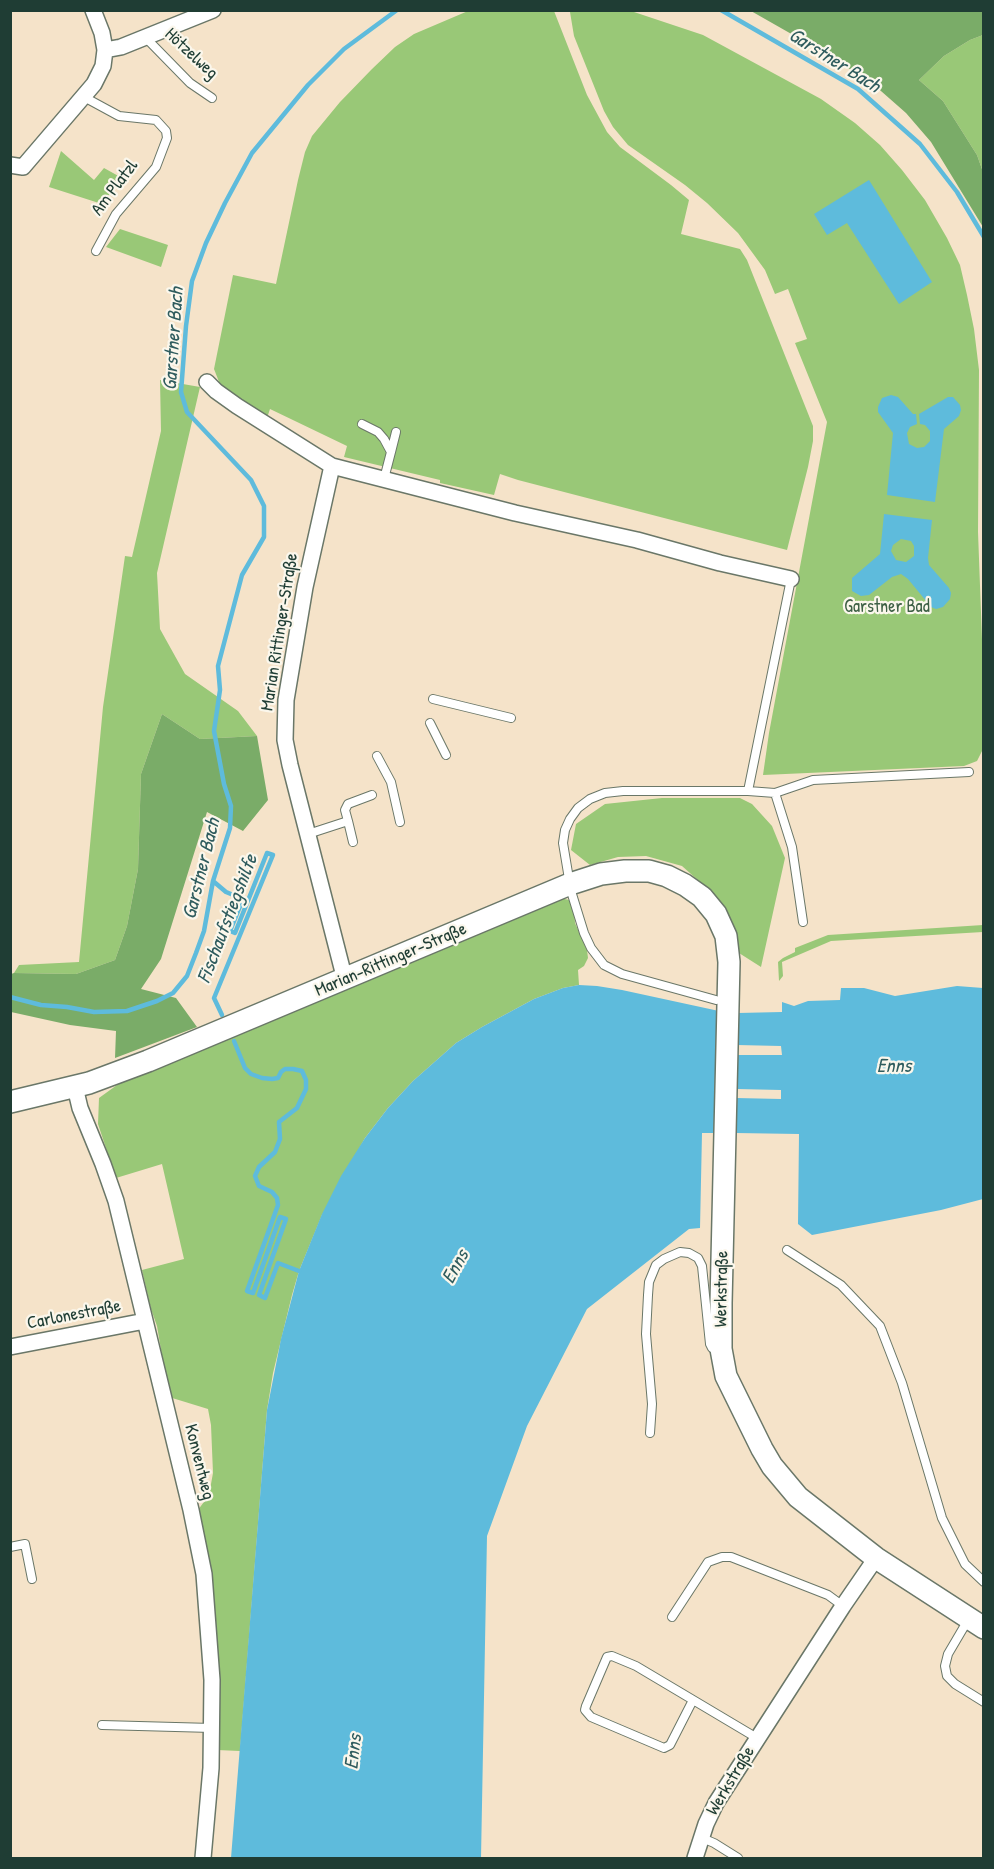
<!DOCTYPE html>
<html>
<head>
<meta charset="utf-8">
<style>
  body { margin:0 }
  #map { position:relative; width:994px; height:1869px; overflow:hidden; background:#f5e3c9; font-family:"Patrick Hand",sans-serif }
  canvas { display:block }
  .frame { position:absolute; inset:0; border:12px solid #1f3d34; pointer-events:none }
</style>
</head>
<body>
<div id="map">
<canvas width="994" height="1869"></canvas>
<div class="frame"></div>
</div>
<script>
const c = document.querySelector('canvas').getContext('2d');
c.lineJoin = 'round';
function paint(path, color) { c.fillStyle = color; c.fill(path, 'evenodd'); }
const shape = rows => new Path2D(rows.map(r => 'M' + r).join(''));
function stroke(path, color, width, dash) { c.strokeStyle = color; c.lineWidth = width; c.lineCap = dash ? 'butt' : 'round'; c.setLineDash(dash || []); c.stroke(path); }
function write(font, color, halo, rows, align = 'center') {
  c.font = font + ' "Patrick Hand",sans-serif'; c.lineWidth = 4.5; c.setLineDash([]); c.textBaseline = 'middle'; c.strokeStyle = halo; c.fillStyle = color; for (const [text, x, y, turn = 0] of rows) {
    c.save(); c.translate(x, y); c.rotate((+turn || 0) * Math.PI / 180); c.textAlign = isNaN(turn) ? turn : align; if (halo) c.strokeText(text, 0, 0); c.fillText(text, 0, 0); c.restore();
  }
}
const green = shape([
  [575,10,631,11,703,35,821,99,855,123,880,145,902,170,925,200,947,238,960,265,967,295,974,329,979,370,978,532,983,666,984,747,977,761,964,766,763,775,769,733,827,422,795,343,807,339,788,289,775,294,765,270,738,233,707,203,685,185,628,145,613,127,604,111,574,36,570,12],
  [468,11,554,11,587,95,607,132,620,147,671,185,689,200,681,234,740,249,747,260,813,426,813,441,808,467,787,550,518,480,500,474,494,495,440,483,440,480,344,457,347,446,270,409,267,418,221,387,214,369,233,275,276,284,298,180,305,152,312,136,340,102,372,69,395,47,414,34],
  [983,35,983,172,977,155,943,101,919,80,944,56,970,40],
  [61,151,94,180,104,168,122,178,102,204,49,187],
  [120,229,168,245,161,267,106,247],
  [160,380,200,387,157,573,160,629,185,674,238,711,257,736,200,739,162,714,141,774,138,869,127,926,115,960,76,974,14,973,19,965,79,962,103,707,125,556,132,557,161,431],
  [662,798,740,798,752,804,772,826,785,858,761,967,739,953,730,920,709,890,682,866,646,856,618,857,590,865,571,850,576,824,605,804],
  [559,898,570,900,574,908,575,923,587,950,588,958,584,966,578,970,579,985,563,988,534,999,482,1027,456,1043,413,1081,388,1108,365,1138,322,1215,299,1271,292,1295,273,1373,267,1410,240,1751,217,1750,198,1510,209,1495,213,1473,211,1425,208,1409,169,1397,157,1326,151,1309,142,1270,184,1259,162,1164,116,1178,98,1124,99,1098,117,1085,180,1055,356,986,516,915],
  [983,925,983,932,831,941,782,962,783,976,779,981,778,962,783,958,795,952,795,948,828,935]
]);
const forest = shape([
  [751,11,983,11,983,35,970,40,944,56,919,80,943,101,977,155,983,172,983,227,931,142,906,113,873,84,823,52],
  [162,714,200,739,257,736,268,800,243,831,207,812,161,959,141,989,176,998,197,1027,115,1058,116,1031,70,1025,11,1012,11,974,14,973,76,974,115,960,127,926,138,869,141,774]
]);
const water = shape([
  [869,180,932,282,899,304,847,223,827,235,814,214],
  [891,395,898,397,913,414,916,414,917,424,910,427,907,433,909,444,917,448,924,447,930,441,930,431,925,425,920,424,919,414,948,397,953,397,960,405,961,410,959,416,944,429,935,502,887,495,893,433,878,412,878,407,882,398],
  [884,514,932,520,928,558,929,565,949,588,951,593,950,599,943,607,936,609,931,607,908,579,901,574,892,577,869,595,861,596,852,591,852,578,880,554],
  [901,539,911,541,914,546,914,556,906,562,896,560,891,551,893,545],
  [579,985,597,986,622,990,719,1011,717,1133,702,1133,700,1228,689,1229,587,1309,527,1426,487,1536,481,1858,231,1858,267,1410,281,1339,299,1271,322,1214,341,1176,365,1138,388,1108,413,1081,456,1043,482,1027,534,999,563,988],
  [957,986,983,988,983,1199,941,1210,812,1235,798,1224,799,1134,736,1133,736,1098,781,1099,781,1090,737,1089,737,1055,782,1055,781,1046,737,1045,738,1013,782,1012,782,1002,794,1006,808,1001,840,1000,841,988,864,988,895,996]
]);
const stream = shape([
  [721,10,858,89,920,144,957,192,984,237],
  [213,881,226,892,243,899,230,931,235,933,267,853,273,855,214,998,222,1015],
  [10,997,41,1005,67,1007,94,1012,127,1011,157,1001,173,993,187,976,196,953,204,931,213,881,230,828,231,806,224,784,214,731,220,690,218,666,242,575,264,537,264,506,251,480,187,412,181,392,186,326,192,281,206,243,225,203,252,153,308,85,344,49,397,10],
  [234,1041,245,1068,251,1074,262,1078,272,1079,278,1078,281,1072,285,1069,293,1069,302,1071,306,1080,306,1089,297,1108,279,1122,280,1139,275,1152,259,1167,255,1176,259,1186,272,1192,277,1198,278,1205,247,1291,253,1293,280,1217,286,1219,259,1295,265,1298,278,1263,299,1271]
]);
const lane = shape([
  [145,37,190,83,212,98],
  [84,97,119,116,156,120,166,131,167,138,156,167,116,214,96,251],
  [362,424,378,432,384,439,391,452,384,479],
  [391,452,396,432],
  [433,699,511,718],
  [430,723,446,755],
  [377,756,391,782,400,822],
  [748,791,791,579],
  [775,793,792,847,803,922],
  [348,821,353,842],
  [308,834,348,821,345,810,348,804,372,795],
  [716,1000,622,974,604,965,591,948,584,933,571,891,563,843,565,830,570,819,578,808,590,799,605,793,623,791,748,791,775,793,813,780,969,772],
  [787,1250,841,1285,880,1326,902,1383,942,1518,965,1564,984,1582],
  [650,1433,652,1404,646,1334,648,1295,649,1282,656,1265,664,1259,680,1252,689,1253,698,1258,702,1266,710,1344,712,1348,716,1350],
  [10,1547,25,1544,32,1579],
  [672,1617,708,1562,722,1557,731,1557,828,1595,843,1606],
  [968,1620,948,1654,945,1666,947,1676,955,1684,984,1702],
  [693,1700,670,1745,664,1748,591,1717,585,1710,586,1706,607,1657,612,1656,636,1666,757,1738],
  [102,1725,212,1728],
  [702,1838,714,1843,738,1858]
]);
const street = shape([
  [105,50,121,47,213,10],
  [10,165,23,167,94,84,103,66,105,50,102,33,93,10],
  [207,382,216,391,237,406,332,466,515,513,637,540,720,563,791,579],
  [332,466,305,587,286,700,285,740,290,765,345,980],
  [75,1087,80,1108,103,1164,116,1201,191,1510,204,1574,212,1680,211,1768,203,1858],
  [10,1347,145,1321],
  [695,1858,706,1824,716,1803,843,1606,876,1558]
]);
const secondary = shape([
  [10,1102,89,1083,148,1061,570,884,601,874,625,871,649,871,667,876,685,885,702,897,716,914,726,936,729,962,721,1303,721,1349,726,1376,762,1449,772,1466,798,1497,876,1558,984,1628]
]);
const streetNames = [
  ["Hötzelweg",191,54,43],
  ["Am Platzl",115,188,-53],
  ["Marian Rittinger-Straße",280,632,-81],
  ["Marian-Rittinger-Straße",391,960,-23],
  ["Werkstraße",722,1289,-89],
  ["Carlonestraße",74,1315,-11],
  ["Konventweg",199,1462,76],
  ["Werkstraße",731,1781,-59]
];
const parkNames = [
  ["Garstner Bad",887,607]
];
const waterNames = [
  ["Garstner Bach",834,61,32],
  ["Garstner Bach",174,339,-86],
  ["Garstner Bach",202,869,-76],
  ["Fischaufstiegshilfe",228,919,-69],
  ["Enns",894,1067],
  ["Enns",456,1267,-61],
  ["Enns",354,1752,-83]
];
paint(green, '#99c877');
paint(forest, '#7aac68');
paint(water, '#5ebbdc');
stroke(stream, '#5ebbdc', 4.5);
stroke(lane, '#6a7768', 10);
stroke(street, '#6a7768', 18);
stroke(secondary, '#6a7768', 24);
stroke(lane, '#fff', 8);
stroke(street, '#fff', 15);
stroke(secondary, '#fff', 21);
write('18px', '#1f3d34', '#fbf7ec', streetNames);
write('18px', '#3e6045', '#fbf7ec', parkNames);
write('italic 20px', '#2f5c5e', '#fbf7ec', waterNames);
</script>
</body>
</html>
